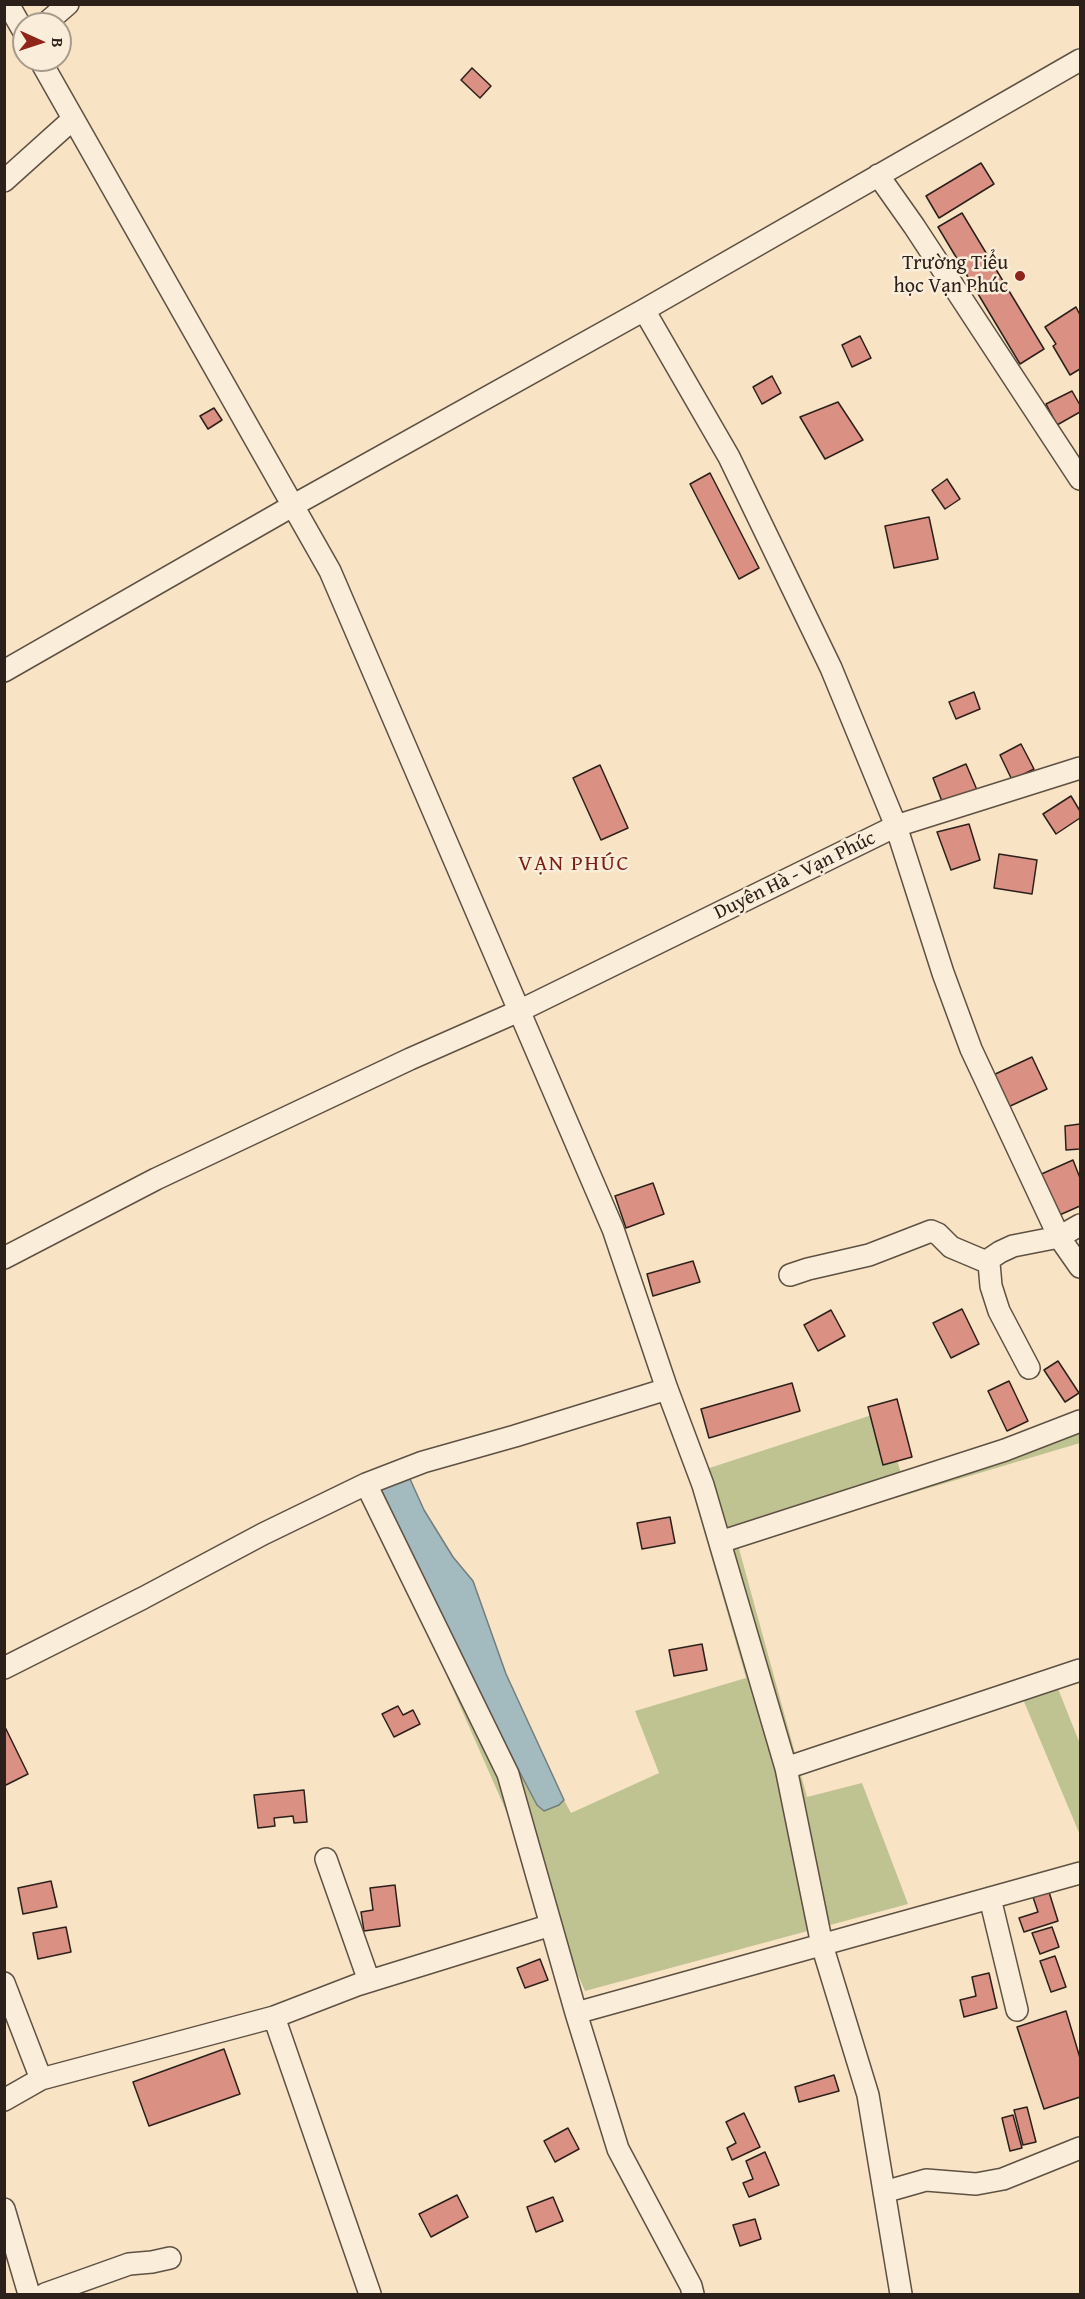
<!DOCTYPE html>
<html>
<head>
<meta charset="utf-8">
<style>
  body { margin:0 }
  #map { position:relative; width:1085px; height:2299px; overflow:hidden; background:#f8e3c4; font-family:"Gentium Book Plus",serif }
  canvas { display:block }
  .frame { position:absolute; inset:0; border:6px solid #2b201a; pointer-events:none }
  .north { position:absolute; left:12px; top:12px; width:60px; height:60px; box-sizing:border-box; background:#faedd9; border:2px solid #a79b8d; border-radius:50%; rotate:93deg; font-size:16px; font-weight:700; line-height:24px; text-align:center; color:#2b201a }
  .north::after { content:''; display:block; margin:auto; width:21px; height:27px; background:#8f2418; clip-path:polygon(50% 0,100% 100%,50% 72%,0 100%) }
</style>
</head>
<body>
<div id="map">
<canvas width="1085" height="2299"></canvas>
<div class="frame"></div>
<div class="north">B</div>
</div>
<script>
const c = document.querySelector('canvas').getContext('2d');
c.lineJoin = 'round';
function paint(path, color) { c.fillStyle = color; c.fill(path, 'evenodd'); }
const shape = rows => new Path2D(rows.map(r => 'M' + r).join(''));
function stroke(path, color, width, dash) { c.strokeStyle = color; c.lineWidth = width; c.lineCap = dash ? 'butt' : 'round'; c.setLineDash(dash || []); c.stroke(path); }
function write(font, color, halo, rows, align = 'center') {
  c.font = font + ' "Gentium Book Plus",serif'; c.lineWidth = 5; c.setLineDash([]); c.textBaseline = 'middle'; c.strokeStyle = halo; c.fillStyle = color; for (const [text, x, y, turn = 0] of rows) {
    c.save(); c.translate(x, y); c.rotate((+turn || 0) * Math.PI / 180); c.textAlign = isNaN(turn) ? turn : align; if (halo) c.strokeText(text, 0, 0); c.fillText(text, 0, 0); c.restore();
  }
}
const green = shape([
  [881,1412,902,1476,1080,1423,1080,1443,738,1545,807,1797,862,1783,908,1904,585,1991,364,1487,380,1487,475,1700,508,1749,537,1805,559,1805,564,1800,571,1813,659,1773,635,1711,746,1678,688,1475],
  [1051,1671,1080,1744,1080,1835,1017,1685]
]);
const water = shape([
  [406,1476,410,1479,424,1510,453,1557,473,1581,506,1674,564,1800,559,1805,544,1811,537,1805,508,1750,475,1700,380,1487,406,1476]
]);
const building = shape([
  [472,68,491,86,480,98,461,80,472,68],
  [981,163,994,184,939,218,926,196,981,163],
  [962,213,1044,349,1020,364,938,227,962,213],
  [1076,307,1080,315,1080,369,1070,375,1053,346,1056,344,1045,327,1076,307],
  [860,336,871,358,852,367,842,345,860,336],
  [772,376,781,393,762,404,753,387,772,376],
  [1072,391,1080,405,1080,412,1057,425,1046,404,1072,391],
  [838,402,863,440,825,459,800,417,838,402],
  [214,408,222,420,208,429,200,416,214,408],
  [710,473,759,568,739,579,690,484,710,473],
  [947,479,960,499,945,509,932,490,947,479],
  [929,517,938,559,894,568,885,526,929,517],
  [974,692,980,709,956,719,949,702,974,692],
  [1021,744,1034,769,1012,780,1000,755,1021,744],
  [966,764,977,790,943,804,933,778,966,764],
  [600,765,628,828,601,840,573,778,600,765],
  [1071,796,1080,811,1080,818,1056,834,1043,814,1071,796],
  [969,824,980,860,951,870,937,832,969,824],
  [999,854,1037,860,1032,894,994,888,999,854],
  [1032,1057,1047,1089,1006,1108,991,1076,1032,1057],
  [1080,1124,1080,1149,1066,1150,1065,1126,1080,1124],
  [1073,1160,1080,1178,1080,1206,1055,1217,1037,1176,1073,1160],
  [653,1183,664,1214,626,1228,615,1196,653,1183],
  [693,1261,700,1282,653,1296,647,1274,693,1261],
  [962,1309,979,1344,951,1358,933,1323,962,1309],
  [831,1310,845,1336,818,1351,804,1325,831,1310],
  [1058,1361,1079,1393,1065,1402,1044,1370,1058,1361],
  [1009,1381,1028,1421,1007,1431,988,1391,1009,1381],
  [792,1383,800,1411,709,1438,701,1409,792,1383],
  [897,1399,912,1457,883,1465,868,1407,897,1399],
  [670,1517,675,1543,642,1549,637,1523,670,1517],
  [702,1644,707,1670,674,1676,669,1650,702,1644],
  [398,1706,403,1715,413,1710,420,1724,394,1737,382,1714,398,1706],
  [4,1725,28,1774,4,1786,4,1725],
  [304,1790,307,1822,294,1823,293,1816,274,1818,275,1826,258,1828,254,1795,304,1790],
  [51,1881,57,1907,23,1914,18,1888,51,1881],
  [395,1885,400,1926,364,1931,361,1912,373,1910,370,1888,395,1885],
  [1049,1892,1058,1921,1024,1932,1019,1918,1038,1912,1033,1897,1049,1892],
  [66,1927,71,1952,38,1959,33,1933,66,1927],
  [1052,1927,1059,1947,1040,1954,1032,1933,1052,1927],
  [1055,1956,1066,1987,1051,1992,1040,1961,1055,1956],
  [540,1959,548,1980,525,1988,517,1968,540,1959],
  [989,1973,997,2008,964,2017,960,2000,976,1996,972,1977,989,1973],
  [1066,2011,1080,2058,1080,2097,1044,2109,1017,2027,1066,2011],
  [224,2049,240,2094,149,2126,133,2082,224,2049],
  [834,2075,839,2091,799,2102,795,2087,834,2075],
  [1027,2107,1036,2142,1023,2145,1014,2110,1027,2107],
  [744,2113,760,2147,732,2160,727,2148,736,2143,726,2122,744,2113],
  [1013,2115,1022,2148,1010,2151,1002,2118,1013,2115],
  [568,2128,579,2149,555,2162,544,2141,568,2128],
  [765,2152,779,2185,749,2197,743,2183,753,2179,746,2161,765,2152],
  [457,2195,468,2217,431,2237,419,2214,457,2195],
  [553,2197,563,2221,536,2232,527,2207,553,2197],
  [755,2219,761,2239,740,2246,733,2225,755,2219]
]);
const minor = shape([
  [8,4,24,32],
  [45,24,68,4],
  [40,60,330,571,613,1229,667,1389,703,1485,786,1768,822,1945,868,2095,901,2294],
  [878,175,914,226,1080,479],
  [4,181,73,119],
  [644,310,729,457,831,668,896,826,943,973,971,1049,1059,1237,1080,1267],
  [4,671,294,505,644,310,1080,60],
  [4,1258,156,1179,410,1059,519,1011,896,826,1080,768],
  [790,1275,808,1269,869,1255,931,1231,938,1234,951,1247,989,1263],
  [1029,1368,999,1311,991,1286,989,1263,991,1258,1000,1252,1013,1246,1059,1237,1080,1225],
  [366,1484,508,1774,576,2013,618,2149,691,2286,693,2294],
  [720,1542,1005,1450,1080,1421],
  [4,1668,143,1598,263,1534,366,1484,423,1462,515,1436,667,1389],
  [786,1768,1080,1670],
  [326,1859,369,1981],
  [990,1898,1017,2010],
  [4,1983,41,2079],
  [576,2013,1080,1873],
  [274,2017,370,2294],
  [4,2100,41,2079,274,2017,357,1985,551,1925],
  [884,2192,926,2180,976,2184,1003,2179,1080,2148],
  [4,2209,29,2294],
  [45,2294,129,2264,152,2262,170,2258]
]);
const markers = [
  [1020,276,6,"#8f2418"]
];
const poiNames = [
  ["Trường Tiểu",1008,264],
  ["học Vạn Phúc",1008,287]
];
const streetNames = [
  ["Duyên Hà - Vạn Phúc",795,876,-26]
];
const quarterNames = [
  ["VẠN PHÚC",574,864]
];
paint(green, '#bfc392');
paint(water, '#a3bbbf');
stroke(water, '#737d7d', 1.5);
paint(building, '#db9084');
stroke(building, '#2b201a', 1.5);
stroke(minor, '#5e5144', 24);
stroke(minor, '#faedd9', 21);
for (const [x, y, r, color] of markers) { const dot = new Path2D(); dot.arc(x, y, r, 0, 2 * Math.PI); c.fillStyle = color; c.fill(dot); stroke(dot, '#faedd9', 2); }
write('20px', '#2b201a', '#faedd9', poiNames, 'right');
write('20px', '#2b201a', '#faedd9', streetNames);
c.letterSpacing = '1.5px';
write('22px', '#7a1f14', '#faedd9', quarterNames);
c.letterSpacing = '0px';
</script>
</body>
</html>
